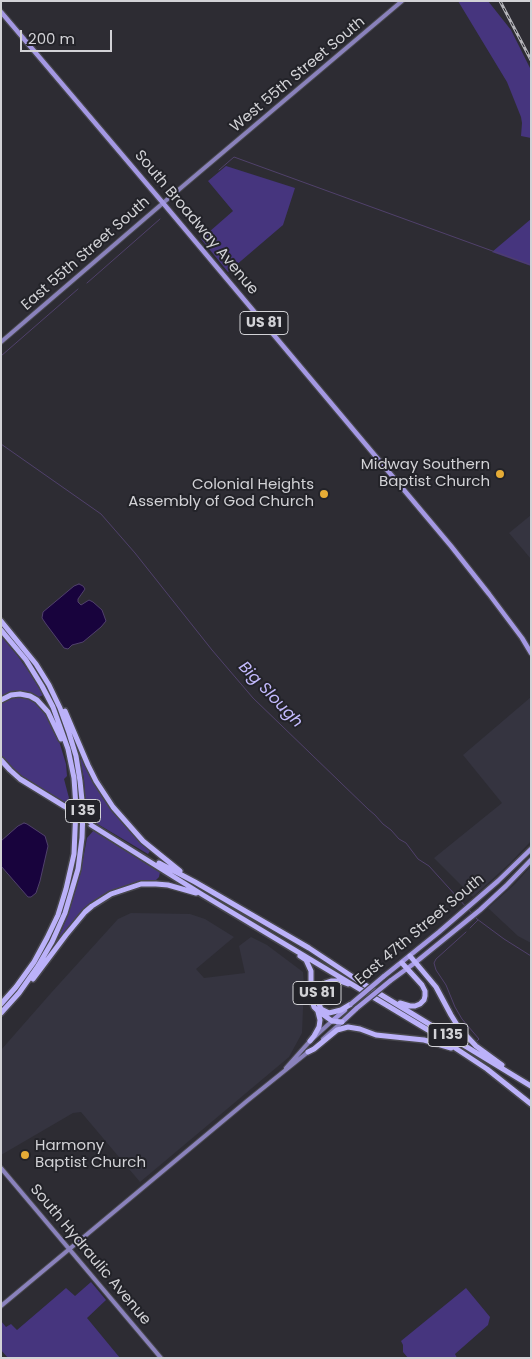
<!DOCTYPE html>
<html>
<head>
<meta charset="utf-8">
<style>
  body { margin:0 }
  #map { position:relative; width:532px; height:1359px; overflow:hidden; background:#2d2c33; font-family:Poppins,sans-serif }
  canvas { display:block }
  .frame { position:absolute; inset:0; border:2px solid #d2d2d6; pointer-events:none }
  .scale { position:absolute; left:20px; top:30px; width:92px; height:22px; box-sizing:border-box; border:2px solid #d2d2d6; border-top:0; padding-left:6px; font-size:15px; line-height:18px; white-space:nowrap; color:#d2d2d6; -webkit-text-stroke:4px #232329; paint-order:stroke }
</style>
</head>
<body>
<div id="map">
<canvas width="532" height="1359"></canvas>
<div class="frame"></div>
<div class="scale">200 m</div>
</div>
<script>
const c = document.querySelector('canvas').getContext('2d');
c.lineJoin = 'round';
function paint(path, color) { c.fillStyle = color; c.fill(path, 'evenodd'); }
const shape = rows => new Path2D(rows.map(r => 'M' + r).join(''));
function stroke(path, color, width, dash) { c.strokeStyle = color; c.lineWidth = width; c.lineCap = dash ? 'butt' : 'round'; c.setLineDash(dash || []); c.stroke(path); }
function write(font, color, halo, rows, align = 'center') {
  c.font = font + ' Poppins,sans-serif'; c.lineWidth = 4; c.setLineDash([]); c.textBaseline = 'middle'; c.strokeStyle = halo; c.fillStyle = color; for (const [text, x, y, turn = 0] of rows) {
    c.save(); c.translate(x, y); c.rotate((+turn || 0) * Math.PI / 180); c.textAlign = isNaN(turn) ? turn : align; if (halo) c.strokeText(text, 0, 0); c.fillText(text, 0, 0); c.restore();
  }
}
const built = shape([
  [531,515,531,559,509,533],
  [531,697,531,841,510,863,473,897,434,858,502,803,463,755],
  [531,866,531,943,518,936,488,908,515,884],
  [131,913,190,914,205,919,234,937,196,969,204,978,245,973,239,946,251,937,267,945,303,972,304,985,302,1033,289,1057,140,1182,81,1112,73,1113,1,1155,1,1050,51,993,118,919]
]);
const green = shape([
  [458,1,488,1,511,30,531,70,531,138,521,136,522,123,521,117,507,82],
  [226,166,295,188,283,225,228,272,201,239,233,211,208,181],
  [531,219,531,266,492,252],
  [1,636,17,655,32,676,43,695,39,697,28,692,16,691,9,693,1,696],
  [14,697,30,698,42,707,48,715,56,731,66,764,67,776,64,779,69,798,65,803,20,775,13,769,1,755,1,703],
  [82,758,93,781,108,803,126,827,150,851,148,854,96,823,86,813,84,779,80,760],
  [94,830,143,860,160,872,159,877,156,880,131,884,106,894,61,939,59,937,60,934,68,915,80,875,87,838],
  [91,1282,106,1300,87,1318,120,1358,8,1358,1,1350,1,1321,6,1327,11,1324,17,1330,66,1288,75,1296],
  [466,1288,490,1317,488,1325,455,1354,457,1358,408,1358,403,1352,403,1345,401,1341]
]);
const water = shape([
  [79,584,83,586,85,589,78,599,78,602,81,605,89,600,93,602,102,610,106,621,101,627,83,642,72,645,68,649,64,648,46,624,42,618,43,612,74,586,79,584],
  [24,823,27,824,45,836,48,846,40,881,36,893,31,897,28,897,1,866,1,841,18,826,24,823]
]);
const stream = shape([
  [219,170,234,157,531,265],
  [87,283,160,219],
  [1,356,78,289],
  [1,444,101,514,135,553,212,650,253,698,368,809,375,815,383,824,391,830,399,839,406,843,418,859,429,866,477,919,504,939,531,956],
  [470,928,478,920],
  [466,932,436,959,434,963,436,970,446,985,455,1007,462,1019,479,1039,477,1041]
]);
const secondary = shape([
  [1,342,163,203,402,1],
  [323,1039,342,1022],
  [286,1068,310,1041,332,1021],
  [1,1168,161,1358],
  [1,1306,247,1101,308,1052]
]);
const primary = shape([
  [1,12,163,203,451,546,489,594,522,638,531,653],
  [383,977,439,932,498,881,531,849],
  [390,981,416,962,480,910,506,886,531,860],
  [332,1021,345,1010],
  [342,1022,357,1008]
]);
const highway = shape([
  [1,621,36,664,49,685,60,708,69,733,76,756,80,781,83,810,82,838,78,869,65,913,52,942,38,966,19,993,1,1013],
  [1,630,26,660,42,686,53,707,68,749,74,778,76,807,74,854,66,889,58,915,47,938,34,962,16,987,1,1004],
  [1,700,11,695,20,694,30,696,37,700,48,712,61,739],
  [65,711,88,765,96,781,113,807,143,841,180,871],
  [1,760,10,770,20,779,64,806],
  [91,825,203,895,428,1030,487,1069,531,1104],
  [159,863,195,882,309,948,365,985,531,1086],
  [300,956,306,960,311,971,311,997,314,1007,318,1011,332,1021,342,1022],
  [410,956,436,987,451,1015,459,1028,476,1046,502,1065],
  [33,979,66,935,85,912,92,906,111,894,141,884,156,884,168,885,196,893],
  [348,984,340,981,331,981,325,983,318,990,317,999,321,1009,329,1013,341,1010,351,1004],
  [400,1003,410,1006,415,1006,420,1004,424,1000,425,996,425,991,422,985,402,963],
  [310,1041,314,1036,319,1027,320,1020,318,1012],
  [308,1052,314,1049,337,1030,348,1027,360,1029,376,1035,424,1040,451,1048]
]);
const rail = shape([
  [500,1,531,60]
]);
const primaryBridge = shape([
  [351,1004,383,977],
  [357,1008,390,981]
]);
const highwayBridge = shape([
  [64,806,91,822]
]);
const markers = [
  [500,474,5,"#e6ac36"],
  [324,494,5,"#e6ac36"],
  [25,1155,5,"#e6ac36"]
];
const shields = [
  [264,323,48],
  [83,811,35],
  [317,993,48],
  [448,1035,40]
];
const shieldNames = [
  ["US 81",264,323],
  ["I 35",83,811],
  ["US 81",317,993],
  ["I 135",448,1035]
];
const streetNames = [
  ["West 55th Street South",298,75,-40],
  ["South Broadway Avenue",196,223,50],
  ["East 55th Street South",86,254,-41],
  ["East 47th Street South",420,930,-40],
  ["South Hydraulic Avenue",90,1255,50]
];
const poiNames = [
  ["Midway Southern",490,465],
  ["Baptist Church",490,482],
  ["Colonial Heights",314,485],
  ["Assembly of God Church",314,502],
  ["Harmony",35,1146,"left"],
  ["Baptist Church",35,1163,"left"]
];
const waterNames = [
  ["Big Slough",270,695,46]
];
paint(built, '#353440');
paint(green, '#46357e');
paint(water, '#18033d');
stroke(water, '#50416b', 1);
stroke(stream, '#50416b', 1);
stroke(secondary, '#47474d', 6);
stroke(primary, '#47474d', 7);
stroke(highway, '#47474d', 8);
stroke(secondary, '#8a82bc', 4);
stroke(primary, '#a498e3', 4.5);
stroke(highway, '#bbb1f9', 5);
stroke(rail, '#b4b4b9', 3);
stroke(rail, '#232329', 1, [4]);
stroke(primaryBridge, '#47474d', 7, []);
stroke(highwayBridge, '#47474d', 8, []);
stroke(primaryBridge, '#a498e3', 4.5);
stroke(highwayBridge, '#bbb1f9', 5);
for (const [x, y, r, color] of markers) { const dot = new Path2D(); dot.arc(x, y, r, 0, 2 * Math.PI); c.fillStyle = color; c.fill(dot); stroke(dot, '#232329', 2); }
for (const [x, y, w] of shields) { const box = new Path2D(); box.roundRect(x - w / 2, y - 11.5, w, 23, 4); c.fillStyle = '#232329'; c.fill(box); stroke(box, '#d2d2d6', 1); }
write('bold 14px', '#d2d2d6', null, shieldNames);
write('15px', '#d2d2d6', '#232329', streetNames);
write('15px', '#d2d2d6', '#232329', poiNames, 'right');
write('italic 16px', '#c3bafd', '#232329', waterNames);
</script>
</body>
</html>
